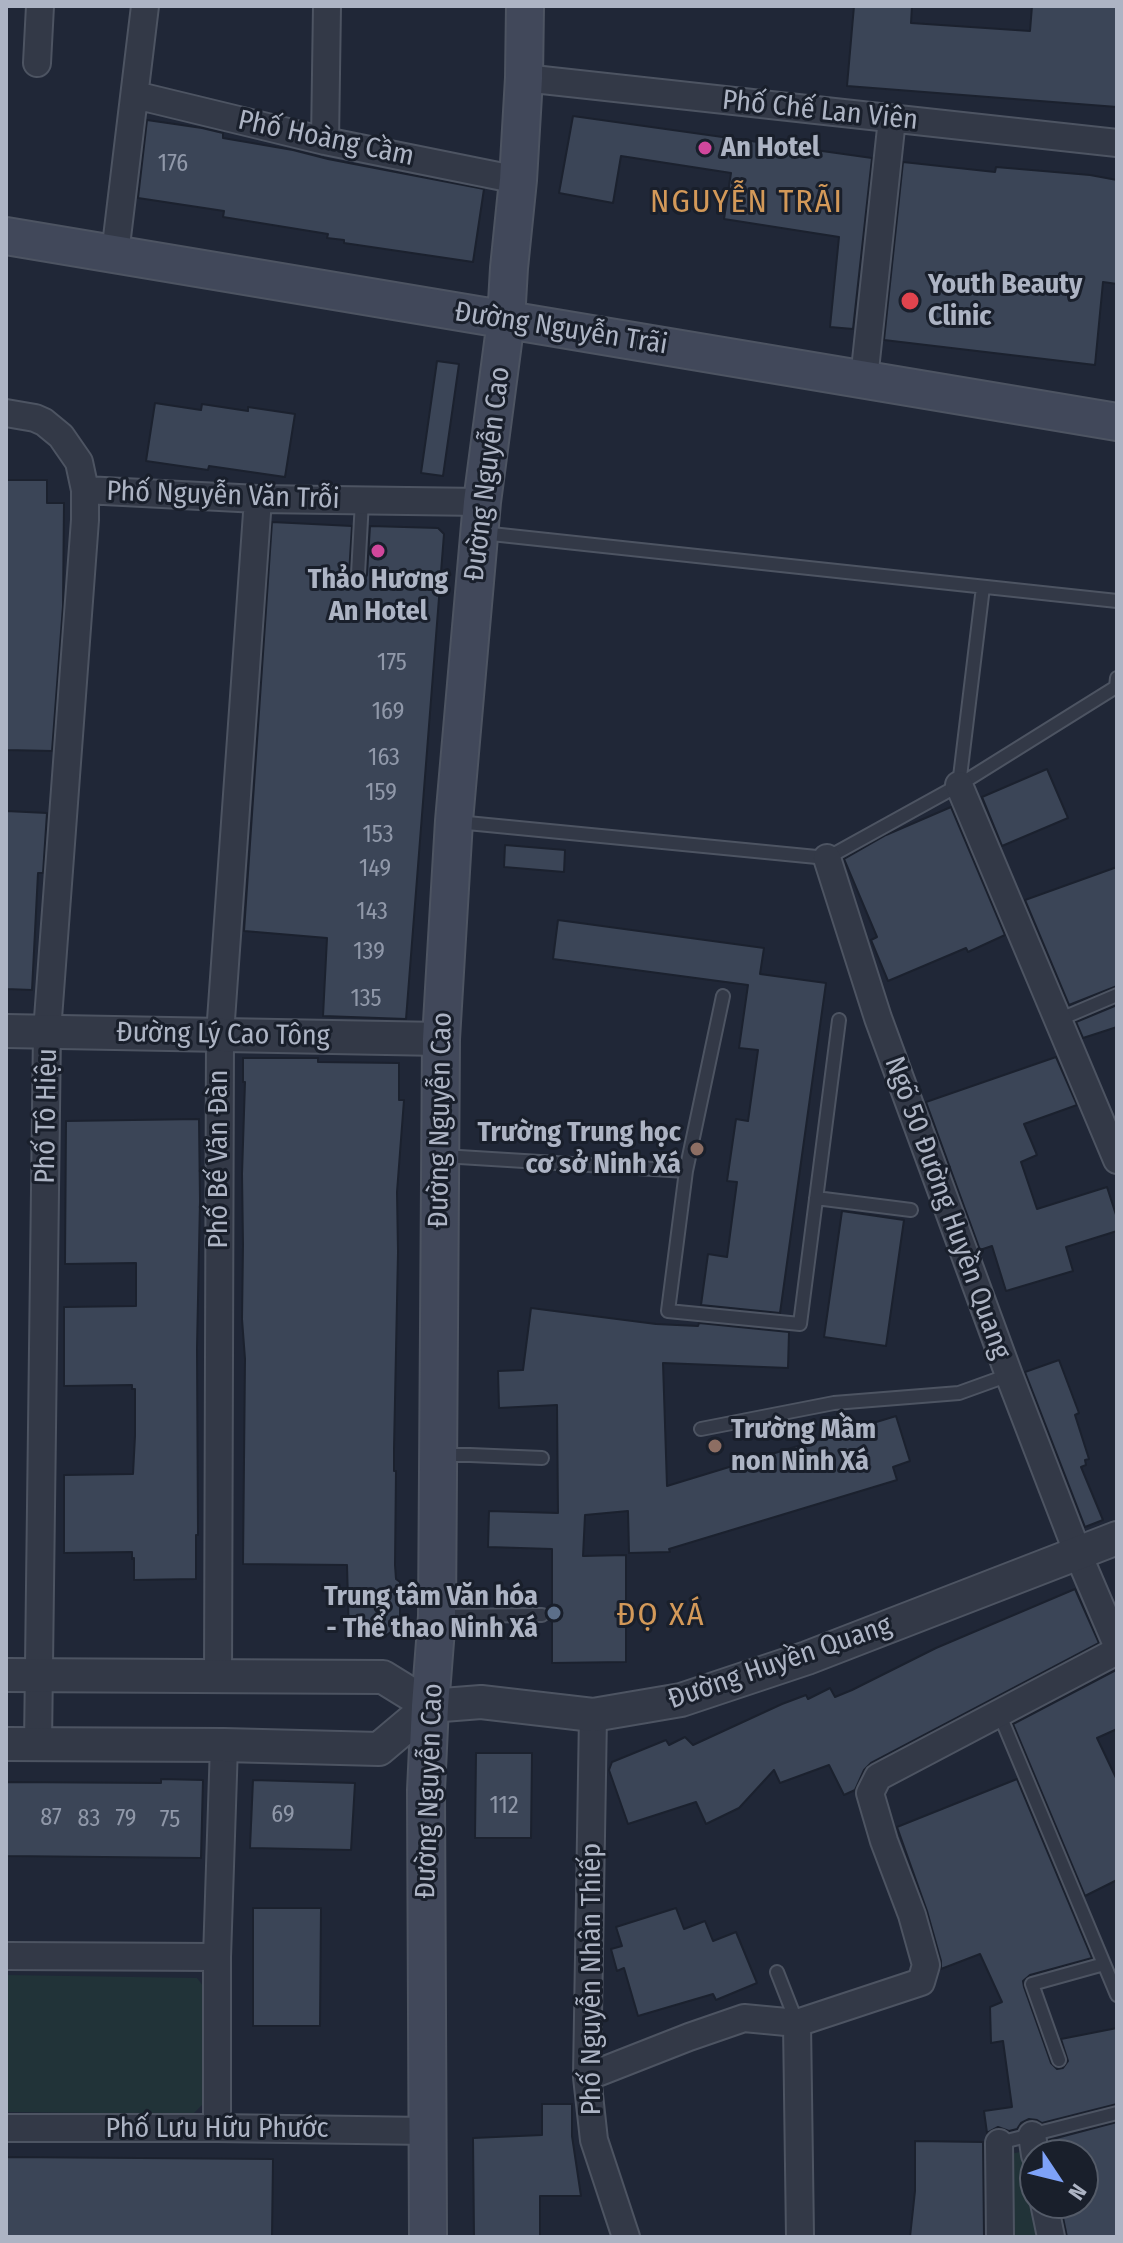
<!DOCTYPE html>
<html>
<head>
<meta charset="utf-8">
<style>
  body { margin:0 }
  #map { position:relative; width:1123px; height:2243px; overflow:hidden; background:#202737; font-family:"Fira Sans Condensed",sans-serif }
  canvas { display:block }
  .frame { position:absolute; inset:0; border:8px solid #adb4c4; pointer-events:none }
  .north { position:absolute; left:1019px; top:2139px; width:80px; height:80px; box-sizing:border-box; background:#191f2b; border:2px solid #545b68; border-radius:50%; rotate:125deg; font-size:22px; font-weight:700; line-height:32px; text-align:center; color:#adb4c4 }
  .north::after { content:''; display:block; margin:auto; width:28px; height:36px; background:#7ea2f8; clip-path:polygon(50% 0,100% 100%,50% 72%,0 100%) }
</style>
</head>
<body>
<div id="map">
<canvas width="1123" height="2243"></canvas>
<div class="frame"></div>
<div class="north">N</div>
</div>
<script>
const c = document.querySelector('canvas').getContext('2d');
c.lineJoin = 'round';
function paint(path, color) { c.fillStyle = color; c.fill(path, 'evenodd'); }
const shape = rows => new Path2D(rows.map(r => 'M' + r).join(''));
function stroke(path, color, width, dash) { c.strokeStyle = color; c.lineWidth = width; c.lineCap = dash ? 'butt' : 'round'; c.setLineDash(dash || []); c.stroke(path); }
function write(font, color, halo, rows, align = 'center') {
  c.font = font + ' "Fira Sans Condensed",sans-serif'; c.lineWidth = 6; c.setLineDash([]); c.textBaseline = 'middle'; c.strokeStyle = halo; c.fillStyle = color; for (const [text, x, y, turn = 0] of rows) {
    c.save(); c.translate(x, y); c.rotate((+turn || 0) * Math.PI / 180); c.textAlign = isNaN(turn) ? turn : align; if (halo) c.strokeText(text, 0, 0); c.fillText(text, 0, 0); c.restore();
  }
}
const green = shape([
  [6,1975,197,1978,204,1987,204,2103,193,2114,6,2112],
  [1031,2150,1035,2171,1035,2203,1046,2237,1006,2237,1004,2155]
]);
const building = shape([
  [854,6,912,6,911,23,1030,31,1032,6,1117,6,1117,107,847,86,854,6],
  [573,116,872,158,853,329,830,327,839,237,724,219,731,173,621,156,613,203,559,193,573,116],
  [147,120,202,128,223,133,223,138,293,150,328,159,484,189,473,262,344,243,344,240,327,238,328,234,223,217,224,211,138,198,147,120],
  [903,162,995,172,996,167,1090,175,1117,180,1117,284,1103,282,1095,365,884,340,903,162],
  [437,361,459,364,443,476,421,473,437,361],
  [155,403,201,410,202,404,248,411,248,407,295,414,285,477,209,466,208,470,146,461,155,403],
  [6,480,47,480,47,503,64,503,63,606,52,751,6,750,6,480],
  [272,522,352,526,349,574,350,579,357,583,363,582,367,575,370,526,438,528,444,534,406,1019,323,1016,327,938,244,931,272,522],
  [1047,769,1068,818,1002,846,982,797,1047,769],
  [951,807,1005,935,968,952,966,948,888,981,871,940,877,937,844,859,886,835,951,807],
  [6,811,47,813,43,873,38,873,32,990,6,989,6,811],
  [505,845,565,850,564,872,504,867,505,845],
  [1117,867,1117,986,1069,1005,1025,900,1117,867],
  [558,920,764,948,760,974,826,983,780,1313,701,1305,708,1254,727,1257,737,1182,727,1181,736,1119,748,1121,758,1050,739,1048,748,985,553,959,558,920],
  [1117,1005,1117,1027,1083,1038,1076,1022,1117,1005],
  [1056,1057,1077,1105,1024,1124,1037,1155,1021,1162,1037,1209,1107,1187,1117,1218,1117,1231,1066,1247,1073,1271,1006,1291,992,1246,980,1250,926,1102,1056,1057],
  [243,1058,318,1058,318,1062,399,1063,399,1100,404,1100,397,1192,398,1252,394,1449,394,1471,396,1471,395,1565,396,1579,400,1582,400,1620,395,1629,384,1637,349,1636,347,1565,243,1564,245,1359,242,1319,243,1245,242,1174,245,1082,243,1082,243,1058],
  [199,1119,200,1201,197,1348,198,1535,196,1535,196,1579,134,1580,134,1558,132,1559,132,1552,64,1553,64,1475,133,1474,135,1436,135,1389,132,1389,132,1385,64,1386,64,1307,136,1306,136,1263,65,1264,66,1121,199,1119],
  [842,1211,904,1220,886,1346,824,1337,842,1211],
  [531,1308,656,1324,698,1326,699,1323,789,1332,788,1368,663,1363,667,1486,896,1416,910,1461,893,1467,897,1480,669,1549,670,1552,629,1553,628,1511,585,1515,583,1556,626,1555,626,1662,552,1663,552,1549,488,1547,489,1511,558,1513,557,1405,499,1408,498,1371,523,1370,531,1308],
  [1059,1360,1079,1413,1075,1415,1089,1459,1085,1460,1086,1465,1081,1467,1103,1520,1085,1527,1025,1372,1059,1360],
  [1075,1589,1099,1643,871,1763,864,1770,855,1790,844,1795,829,1765,780,1783,774,1770,739,1808,706,1824,696,1802,628,1824,609,1770,612,1762,666,1740,669,1745,685,1737,693,1745,782,1704,806,1695,808,1699,830,1688,835,1697,852,1690,936,1648,1075,1589],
  [1116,1670,1117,1729,1097,1738,1117,1780,1117,1880,1085,1896,1013,1724,1116,1670],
  [476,1753,532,1753,531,1838,475,1838,476,1753],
  [161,1779,203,1780,201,1858,6,1856,6,1782,161,1783,161,1779],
  [1017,1779,1092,1958,1030,1975,1023,1981,1024,1987,1051,2063,1057,2069,1063,2068,1068,2061,1061,2039,1117,2028,1117,2104,1042,2123,1037,2120,1029,2119,1021,2123,1017,2129,1009,2131,998,2127,987,2133,984,2111,1012,2107,1003,2041,991,2043,990,2007,1002,2002,980,1954,941,1969,941,1961,927,1911,897,1827,1017,1779],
  [253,1780,355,1783,351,1850,250,1848,253,1780],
  [253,1908,321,1908,320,2026,253,2026,253,1908],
  [676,1908,684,1929,705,1921,713,1941,736,1932,757,1983,716,2000,713,1994,638,2016,624,1968,617,1971,611,1949,622,1946,616,1927,676,1908],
  [542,2104,572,2104,572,2136,581,2196,540,2196,540,2237,474,2237,473,2138,542,2135,542,2104],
  [1117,2122,1117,2237,1067,2237,1060,2203,1083,2203,1083,2155,1051,2155,1049,2140,1117,2122],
  [915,2141,983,2142,984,2237,910,2237,915,2191,915,2141],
  [6,2157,273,2159,272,2237,6,2237,6,2157]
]);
const service = shape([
  [482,533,1117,601],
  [358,574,362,501],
  [959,785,983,587],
  [457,822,827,858,959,785,1116,687,1117,678],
  [1058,1020,1117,995],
  [443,1156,686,1171,723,996],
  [686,1171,668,1311,800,1324,839,1020],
  [816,1198,911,1210],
  [701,1429,834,1403,959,1393,1009,1375],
  [441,1455,470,1455,542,1458],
  [441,1616,542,1615],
  [999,1713,1117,1995],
  [777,1972,797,2023],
  [1059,2060,1032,1984,1104,1964],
  [999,2143,1117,2113]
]);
const minor = shape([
  [37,63,40,6],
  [524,78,1117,143],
  [135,95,325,141,518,180],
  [325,141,327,6],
  [115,254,145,6],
  [864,379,892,119],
  [6,413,35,418,44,422,61,436,79,462,85,490,258,499,482,502],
  [959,785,1117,1160],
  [827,858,878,1018,1009,1375,1078,1554,1117,1645],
  [218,1677,220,1034,258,499],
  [593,1715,587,2077,594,2140,626,2237],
  [38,1744,47,1032,85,520,85,490],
  [6,1956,217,1957],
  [587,2077,689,2037,744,2018,797,2023],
  [6,2128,217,2128,428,2131],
  [217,2128,217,1957,224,1745],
  [1032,2135,1035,2155],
  [999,2143,1000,2237],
  [1044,2203,1051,2237],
  [800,2237,797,2023,921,1982,926,1965,912,1915,884,1841,870,1793,878,1777,1117,1651]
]);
const tertiary = shape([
  [6,1031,441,1039],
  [6,1675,383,1677,430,1706,481,1702,593,1715,681,1700,807,1658,1117,1538],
  [6,1744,224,1745,379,1749,430,1706]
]);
const secondary = shape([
  [6,236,1117,422],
  [428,2237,426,1790,430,1706,437,1616,441,1039,454,821,482,502,506,320,509,268,518,180,524,78,525,6]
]);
const markers = [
  [705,148,8,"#d1479c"],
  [910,301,10,"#e0444e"],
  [378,551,8,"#d1479c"],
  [697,1149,8,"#8d6e63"],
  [715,1446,8,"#8d6e63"],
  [554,1613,8,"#5c6f8a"]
];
const numberNames = [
  ["176",173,164],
  ["175",392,663],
  ["169",388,712],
  ["163",384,758],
  ["159",381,793],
  ["153",378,835],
  ["149",375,869],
  ["143",372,912],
  ["139",369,952],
  ["135",366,999],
  ["112",504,1806],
  ["69",283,1815],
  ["87",51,1818],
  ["83",89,1819],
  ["79",126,1819],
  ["75",170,1820]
];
const streetNames = [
  ["Phố Chế Lan Viên",820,111,6],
  ["Phố Hoàng Cầm",326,139,12],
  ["Đường Nguyễn Trãi",561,329,9],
  ["Đường Nguyễn Cao",488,474,-83],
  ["Phố Nguyễn Văn Trỗi",223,496,2],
  ["Đường Lý Cao Tông",223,1035,1],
  ["Phố Tô Hiệu",47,1116,-89],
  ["Đường Nguyễn Cao",441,1120,-89],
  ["Phố Bế Văn Đàn",219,1159,-90],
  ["Ngõ 50 Đường Huyền Quang",947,1208,70],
  ["Đường Huyền Quang",780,1663,-19],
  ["Đường Nguyễn Cao",430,1791,-88],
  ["Phố Nguyễn Nhân Thiếp",592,1979,-90],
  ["Phố Lưu Hữu Phước",217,2129]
];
const poiNames = [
  ["An Hotel",721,148],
  ["Youth Beauty",928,285],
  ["Clinic",928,317],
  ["Thảo Hương",378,580,"center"],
  ["An Hotel",378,612,"center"],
  ["Trường Trung học",681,1133,"right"],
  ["cơ sở Ninh Xá",681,1165,"right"],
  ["Trường Mầm",731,1430],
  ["non Ninh Xá",731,1462],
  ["Trung tâm Văn hóa",538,1597,"right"],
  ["- Thể thao Ninh Xá",538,1629,"right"]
];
const quarterNames = [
  ["NGUYỄN TRÃI",747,203],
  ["ĐỌ XÁ",661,1616]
];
paint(green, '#213338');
paint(building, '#3b4557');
stroke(building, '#1b212e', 2);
stroke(service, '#4d5462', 16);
stroke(minor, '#4d5462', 30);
stroke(tertiary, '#4d5462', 36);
stroke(secondary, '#4d5462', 40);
stroke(service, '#333947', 12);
stroke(minor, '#333947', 26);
stroke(tertiary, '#333947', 32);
stroke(secondary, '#41485a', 36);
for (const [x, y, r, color] of markers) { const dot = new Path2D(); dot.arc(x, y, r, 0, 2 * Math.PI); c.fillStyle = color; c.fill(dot); stroke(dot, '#191f2b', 3); }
write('24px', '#9098a9', null, numberNames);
write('28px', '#adb4c4', '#191f2b', streetNames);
write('bold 28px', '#adb4c4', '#191f2b', poiNames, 'left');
c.letterSpacing = '2px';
write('32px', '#d39959', '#191f2b', quarterNames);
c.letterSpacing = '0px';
</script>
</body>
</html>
